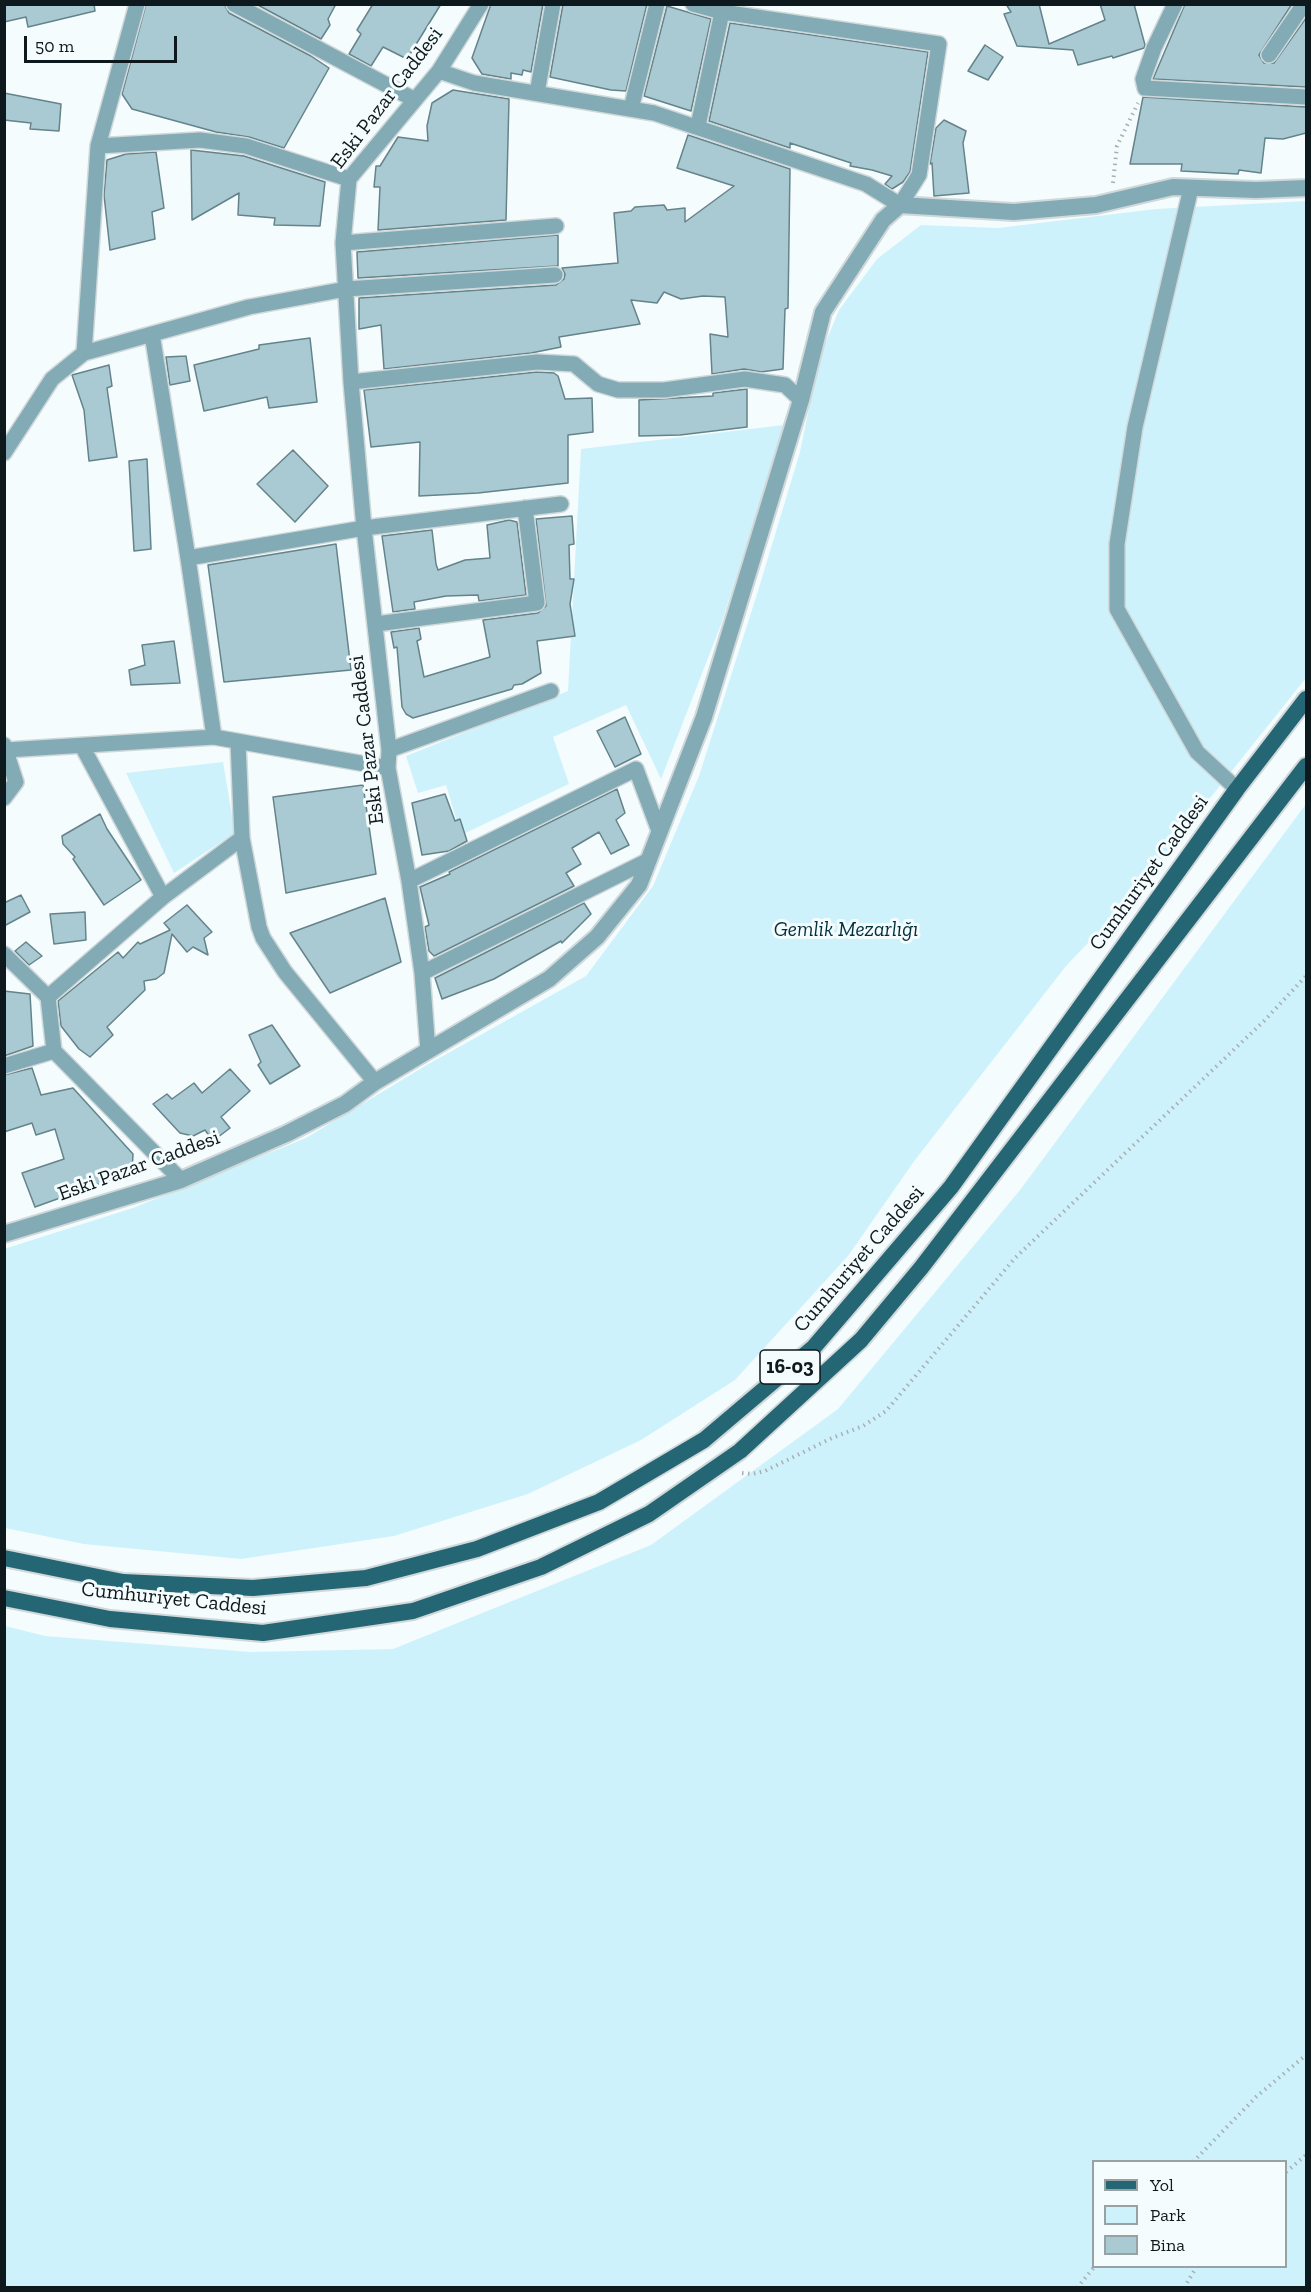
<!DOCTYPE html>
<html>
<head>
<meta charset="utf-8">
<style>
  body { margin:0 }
  #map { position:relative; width:1311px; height:2292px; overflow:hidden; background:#f5fcfe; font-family:"Zilla Slab",serif }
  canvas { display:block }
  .frame { position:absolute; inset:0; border:6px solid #0d191c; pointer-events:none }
  .legend { position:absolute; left:1092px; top:2160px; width:195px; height:108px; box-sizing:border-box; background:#f5fcfe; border:2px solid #98a1a4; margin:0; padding:8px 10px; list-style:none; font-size:18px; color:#0d191c }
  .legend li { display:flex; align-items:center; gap:12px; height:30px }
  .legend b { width:30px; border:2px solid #98a1a4 }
  .scale { position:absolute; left:24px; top:36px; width:153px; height:27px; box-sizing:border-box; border:3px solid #0d191c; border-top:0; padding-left:8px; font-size:18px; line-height:21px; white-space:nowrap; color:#0d191c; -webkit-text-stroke:4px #f5fcfe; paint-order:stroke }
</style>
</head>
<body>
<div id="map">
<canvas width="1311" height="2292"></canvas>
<div class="frame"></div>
<ul class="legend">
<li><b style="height:8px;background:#256674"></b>Yol</li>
<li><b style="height:16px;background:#cef2fb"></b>Park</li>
<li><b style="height:16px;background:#a9cad2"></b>Bina</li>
</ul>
<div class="scale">50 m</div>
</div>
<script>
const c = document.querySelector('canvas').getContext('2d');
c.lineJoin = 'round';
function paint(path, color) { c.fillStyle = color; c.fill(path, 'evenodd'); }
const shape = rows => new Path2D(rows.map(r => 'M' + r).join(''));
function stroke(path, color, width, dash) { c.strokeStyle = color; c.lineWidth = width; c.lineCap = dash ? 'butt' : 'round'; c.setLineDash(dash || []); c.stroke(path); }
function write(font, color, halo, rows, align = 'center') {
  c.font = font + ' "Zilla Slab",serif'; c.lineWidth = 6; c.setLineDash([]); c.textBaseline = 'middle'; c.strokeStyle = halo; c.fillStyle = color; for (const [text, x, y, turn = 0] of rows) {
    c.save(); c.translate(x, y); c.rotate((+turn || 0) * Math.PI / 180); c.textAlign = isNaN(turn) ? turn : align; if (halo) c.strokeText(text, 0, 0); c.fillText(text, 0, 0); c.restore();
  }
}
const green = shape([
  [1306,201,1306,678,1127,902,1066,966,915,1160,848,1256,735,1380,641,1440,528,1494,394,1536,241,1559,84,1544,5,1528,4,1249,133,1208,306,1138,425,1066,586,976,653,886,699,776,758,591,800,452,819,358,839,310,877,259,921,225,998,228,1156,209],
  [784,425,722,622,661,779,626,705,553,737,569,784,461,835,446,785,418,793,406,756,568,691,581,449],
  [223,762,235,833,174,873,126,773],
  [1306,804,1306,2287,5,2287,5,1626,45,1636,251,1652,393,1649,651,1545,838,1409,1020,1190],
  [1094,2162,1286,2162,1286,2266,1094,2266]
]);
const building = shape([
  [4,4,94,4,95,11,28,27,26,17,4,22,4,4],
  [146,4,224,4,229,13,311,56,329,68,284,148,249,137,216,132,132,109,122,94,146,4],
  [256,4,336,4,328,19,330,25,321,39,256,4],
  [373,4,441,4,407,59,383,47,371,66,349,54,361,34,357,30,373,4],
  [491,4,543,4,531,72,523,70,522,75,511,73,511,79,482,74,472,58,491,4],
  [563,4,647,4,626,91,611,90,550,77,563,4],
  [1006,4,1039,4,1049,44,1105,20,1100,4,1134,4,1145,45,1144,48,1113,58,1112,56,1078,65,1073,50,1017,46,1004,14,1011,12,1006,4],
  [1185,4,1292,4,1259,55,1264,63,1274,63,1306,18,1306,87,1153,79,1185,4],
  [667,6,711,19,691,111,644,96,667,6],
  [730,23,928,52,910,172,903,182,892,189,885,184,892,176,872,170,850,166,851,163,790,143,790,148,709,121,730,23],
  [985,45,1003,57,988,80,968,71,985,45],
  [453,90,509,99,506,220,378,230,380,187,374,187,376,166,380,166,398,137,428,141,427,126,432,103,453,90],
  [4,93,61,104,59,131,30,129,31,123,4,120,4,93],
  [1143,97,1306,107,1306,133,1283,139,1265,138,1261,173,1239,170,1238,174,1181,171,1182,164,1130,164,1143,97],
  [944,120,966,131,963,143,969,193,934,196,932,163,930,164,936,128,944,120],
  [688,135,790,169,788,308,785,309,783,369,761,372,744,369,712,374,710,334,728,337,725,297,703,296,681,299,664,292,657,303,631,300,640,324,559,337,561,347,531,353,384,369,381,325,359,329,359,298,556,285,564,279,565,274,562,268,618,263,614,213,631,211,635,207,664,205,667,210,685,208,685,222,734,186,677,168,688,135],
  [191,150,244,156,325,182,320,226,274,225,275,218,238,215,239,193,192,220,191,150],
  [156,152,164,208,152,212,155,239,110,250,104,195,107,160,126,154,156,152],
  [558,235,558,266,358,278,357,252,558,235],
  [310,338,317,402,269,408,267,397,204,411,194,365,259,349,259,345,310,338],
  [186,356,190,381,170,385,166,357,186,356],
  [109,365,112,386,107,388,117,457,89,461,84,410,72,375,109,365],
  [537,372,554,373,558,376,565,399,592,398,593,432,568,435,568,483,478,493,419,496,420,442,371,447,364,390,537,372],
  [747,389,747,427,680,435,639,436,639,400,713,396,713,393,747,389],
  [293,450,328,486,295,522,257,484,293,450],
  [147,459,151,549,134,551,129,461,147,459],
  [572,516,574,544,569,545,570,579,574,579,570,604,575,636,537,641,541,673,522,684,514,685,512,689,413,718,406,714,402,707,397,647,394,648,391,632,419,628,421,639,417,641,424,677,490,657,483,620,538,613,546,606,536,519,572,516],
  [509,520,517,522,526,595,479,601,478,595,446,596,414,602,415,609,393,612,382,536,432,530,436,564,438,570,465,560,490,558,487,525,509,520],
  [336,544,351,670,224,682,208,565,336,544],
  [174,641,180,683,131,685,129,670,145,665,142,645,174,641],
  [625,717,641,754,615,767,597,731,625,717],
  [363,785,376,874,286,893,273,797,363,785],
  [617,789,625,813,616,820,629,845,611,854,599,832,572,848,581,864,566,873,574,886,434,956,429,951,425,927,429,925,420,887,450,874,449,872,617,789],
  [445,794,455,821,460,819,467,841,449,851,422,855,412,803,445,794],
  [100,814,107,829,141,880,104,905,73,859,75,857,63,844,62,836,100,814],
  [21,895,30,912,4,926,4,903,21,895],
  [385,898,401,962,330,993,290,933,385,898],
  [584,903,591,914,562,943,561,941,494,979,442,999,435,978,584,903],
  [187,905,212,932,204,938,208,955,193,947,187,952,172,934,164,973,156,979,144,981,145,990,107,1027,113,1035,90,1057,79,1049,61,1026,58,1001,118,952,123,958,138,942,140,944,170,930,164,923,187,905],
  [85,912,86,940,54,944,50,914,85,912],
  [26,942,42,956,29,965,15,951,26,942],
  [4,991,30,994,33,1046,4,1056,4,991],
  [272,1025,300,1066,270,1084,258,1065,261,1062,249,1035,272,1025],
  [32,1068,41,1095,73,1088,133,1154,132,1172,35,1207,22,1173,64,1159,55,1129,36,1135,32,1123,4,1132,4,1075,32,1068],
  [230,1069,250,1091,221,1117,230,1128,213,1141,205,1130,193,1136,180,1133,153,1104,167,1094,172,1099,194,1083,202,1093,230,1069]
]);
const path = shape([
  [1113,183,1117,146,1138,103],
  [742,1473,752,1474,765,1471,832,1438,863,1426,886,1411,1015,1258,1264,1021,1306,976],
  [1193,2162,1256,2097,1306,2055],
  [1286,2172,1306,2155],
  [1077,2288,1095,2266],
  [1184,2288,1197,2266]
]);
const minor = shape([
  [234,4,415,100],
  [1175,4,1154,48,1143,79,1145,88,1306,97],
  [1269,55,1304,4],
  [439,71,474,83,654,113,866,184,900,205,919,175,939,44,722,12,693,4],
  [537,93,553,4],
  [631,109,657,4],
  [698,126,722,12],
  [98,146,200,140,246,146,349,179],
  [1191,188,1135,427,1117,544,1117,609,1197,752,1237,789],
  [343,243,556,226],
  [152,334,188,558,214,737],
  [84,353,98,146,137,4],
  [351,382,537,362,574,364,598,384,618,390,664,390,745,379,785,385,801,400],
  [4,453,52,379,84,353,249,307,346,289,555,275],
  [188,558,364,528,561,504],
  [376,624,537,603,525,508],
  [238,742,242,838,259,927,263,938,285,972,375,1082],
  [4,745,16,782,4,798],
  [82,746,163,897],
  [6,750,214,737,388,768],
  [389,750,551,691],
  [409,881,636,769,659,831],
  [4,954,48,997,54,1051],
  [422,973,649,860],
  [48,997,163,897,242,838],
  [428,1051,422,973,409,881,388,768,389,750,364,528,351,382,343,243,349,179,439,71,481,4],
  [4,1066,54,1051,181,1180]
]);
const tertiary = shape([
  [4,1234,181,1180,286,1134,345,1104,375,1082,549,979,597,937,639,885,704,717,801,400,823,312,883,220,900,205,1014,212,1096,205,1173,187,1256,190,1306,188]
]);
const primary = shape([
  [4,1558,123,1582,253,1588,366,1578,477,1549,599,1502,704,1440,814,1347,951,1187,1237,789,1306,699],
  [4,1598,110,1619,263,1633,413,1611,541,1567,649,1514,740,1451,861,1340,921,1268,1306,766]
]);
const shields = [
  [790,1367,60]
];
const shieldNames = [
  ["16-03",790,1367]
];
const streetNames = [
  ["Eski Pazar Caddesi",387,98,-53],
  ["Eski Pazar Caddesi",367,740,-97],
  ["Cumhuriyet Caddesi",1149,873,-54],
  ["Eski Pazar Caddesi",139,1166,-20],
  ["Cumhuriyet Caddesi",859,1259,-49],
  ["Cumhuriyet Caddesi",174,1599,6]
];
const parkNames = [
  ["Gemlik Mezarlığı",846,930]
];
paint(green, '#cef2fb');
paint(building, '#a9cad2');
stroke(building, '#64838a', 1.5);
stroke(minor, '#d0d8da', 18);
stroke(tertiary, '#d0d8da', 20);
stroke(primary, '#d0d8da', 20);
stroke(path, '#a7b0b2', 4, [1.5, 4.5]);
stroke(minor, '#83abb5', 15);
stroke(tertiary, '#83abb5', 16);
stroke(primary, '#256674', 16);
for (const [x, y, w] of shields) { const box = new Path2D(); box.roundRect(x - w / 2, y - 17, w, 34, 4.5); c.fillStyle = '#f5fcfe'; c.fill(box); stroke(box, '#0d191c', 1.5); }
write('bold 20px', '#0d191c', null, shieldNames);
write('21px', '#0d191c', '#f5fcfe', streetNames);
write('italic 21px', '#00313b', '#f5fcfe', parkNames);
</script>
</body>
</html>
